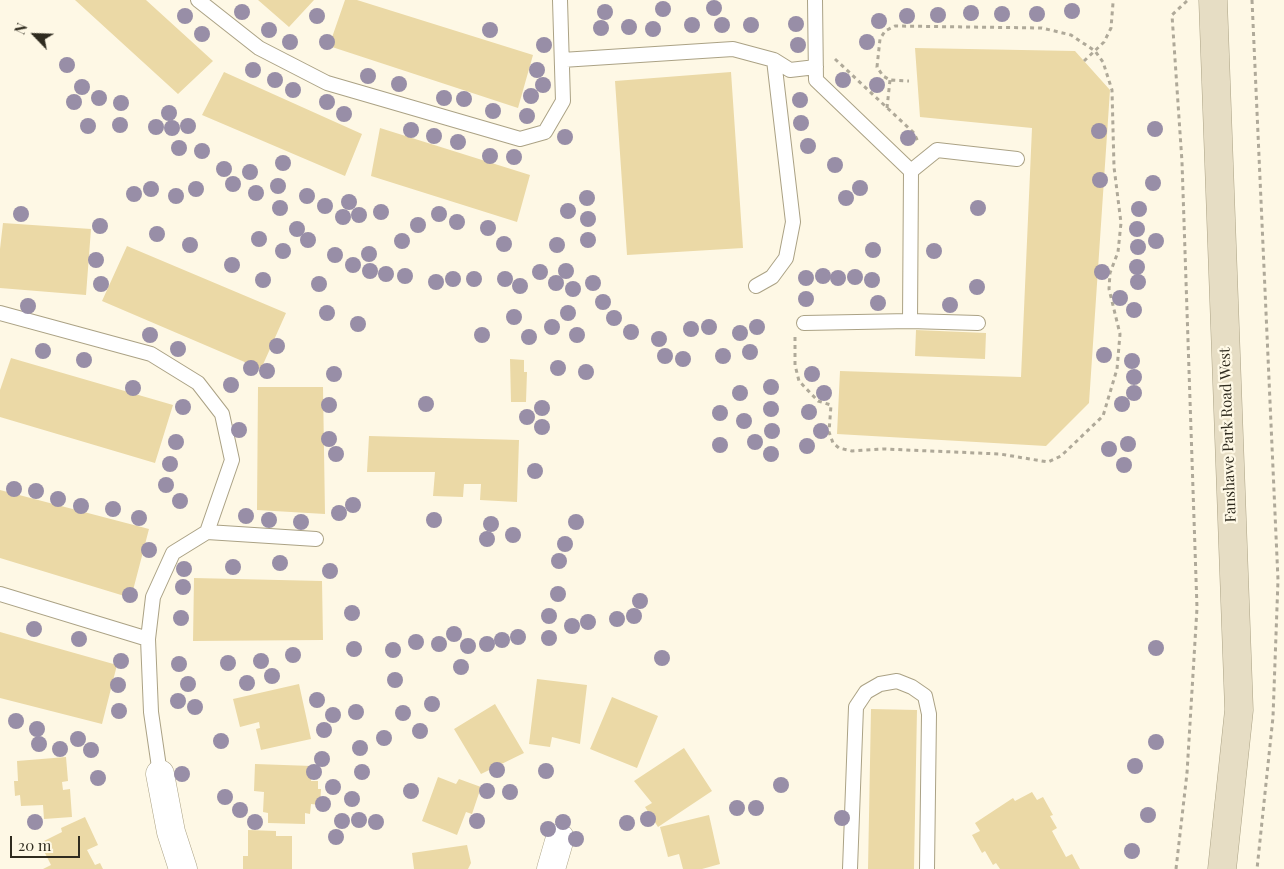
<!DOCTYPE html>
<html>
<head>
<meta charset="utf-8">
<style>
  body { margin:0 }
  #map { position:relative; width:1284px; height:869px; overflow:hidden; background:#fef8e5; font-family:"Playfair Display",serif }
  canvas { display:block }
  .north { position:absolute; left:10px; top:10px; width:50px; height:50px; -webkit-text-stroke:4px #fef8e5; paint-order:stroke; rotate:294deg; font-size:14px; font-weight:700; line-height:20px; text-align:center; color:#2f2b1f }
  .north::after { content:''; display:block; margin:auto; width:18px; height:22px; background:#2f2b1f; clip-path:polygon(50% 0,100% 100%,50% 72%,0 100%) }
  .scale { position:absolute; left:10px; top:836px; width:70px; height:22px; box-sizing:border-box; border:2px solid #2f2b1f; border-top:0; padding-left:6px; font-size:15px; line-height:18px; white-space:nowrap; color:#2f2b1f; -webkit-text-stroke:4px #fef8e5; paint-order:stroke }
</style>
</head>
<body>
<div id="map">
<canvas width="1284" height="869"></canvas>
<div class="north">N</div>
<div class="scale">20 m</div>
</div>
<script>
const c = document.querySelector('canvas').getContext('2d');
c.lineJoin = 'round';
function paint(path, color) { c.fillStyle = color; c.fill(path, 'evenodd'); }
const shape = rows => new Path2D(rows.map(r => 'M' + r).join(''));
function stroke(path, color, width, dash) { c.strokeStyle = color; c.lineWidth = width; c.lineCap = dash ? 'butt' : 'round'; c.setLineDash(dash || []); c.stroke(path); }
function write(font, color, halo, rows, align = 'center') {
  c.font = font + ' "Playfair Display",serif'; c.lineWidth = 4.5; c.setLineDash([]); c.textBaseline = 'middle'; c.strokeStyle = halo; c.fillStyle = color; for (const [text, x, y, turn = 0] of rows) {
    c.save(); c.translate(x, y); c.rotate((+turn || 0) * Math.PI / 180); c.textAlign = isNaN(turn) ? turn : align; if (halo) c.strokeText(text, 0, 0); c.fillText(text, 0, 0); c.restore();
  }
}
const building = shape([
  [75,0,146,0,213,61,178,94],
  [258,0,314,0,289,27],
  [345,0,357,0,533,55,518,108,329,46],
  [915,48,1075,51,1110,90,1089,403,1046,446,837,434,840,371,1021,377,1032,128,920,117],
  [224,72,362,134,345,176,202,115],
  [731,72,743,248,627,255,615,81],
  [380,128,530,175,517,222,371,176],
  [3,223,91,229,86,295,0,288,0,249],
  [127,246,286,313,261,369,102,301],
  [916,330,986,333,985,359,915,356],
  [11,358,173,405,155,463,0,417,0,390],
  [510,359,524,360,524,372,527,372,526,402,511,402],
  [258,387,323,387,325,514,257,510],
  [369,436,519,440,517,502,480,500,481,484,464,484,463,497,433,496,435,472,367,472],
  [0,490,149,529,131,598,0,558],
  [194,578,322,581,323,640,193,641],
  [0,632,117,665,102,724,0,698],
  [537,679,587,685,580,744,552,737,550,747,529,744],
  [299,684,311,739,261,750,256,729,260,728,259,722,240,727,233,699],
  [612,697,658,716,637,768,590,749],
  [495,704,524,753,481,774,454,729],
  [871,709,917,710,914,869,868,869],
  [684,748,712,791,658,827,645,807,652,803,634,781],
  [66,757,68,781,62,782,63,790,70,789,72,817,44,819,43,805,21,806,20,795,15,796,14,781,18,781,17,761],
  [255,764,312,766,311,781,318,781,318,789,321,789,320,805,311,804,310,814,305,813,305,824,268,823,268,813,263,812,264,792,254,791],
  [438,777,456,784,459,779,481,787,472,814,466,812,457,835,422,821],
  [1032,792,1037,800,1043,797,1053,815,1050,816,1057,828,1052,831,1066,857,1072,854,1080,869,1000,869,996,863,993,865,985,851,982,853,972,835,980,831,975,823,1013,798,1015,801],
  [709,815,720,864,702,869,683,869,679,854,668,857,660,827],
  [85,817,98,845,87,850,95,865,100,863,103,869,43,869,51,865,40,843,62,832,61,828],
  [248,830,276,831,276,836,292,836,292,869,243,869,243,856,248,856],
  [467,845,471,863,468,869,414,869,412,853]
]);
const path = shape([
  [1252,0,1278,580,1273,717,1257,869],
  [835,59,914,133,918,142],
  [1084,61,1104,42,1111,28,1113,3],
  [887,108,890,80],
  [795,337,795,365,799,381,818,401,831,405,829,432,833,443,839,448,852,451,884,449,1000,454,1048,462,1061,456,1103,416,1117,369,1120,334,1109,289,1110,273,1118,252,1121,223,1114,167,1112,90,1103,62,1095,51,1071,35,1042,28,895,26,885,31,880,39,877,67,883,76,890,80,909,81],
  [1176,869,1187,773,1197,608,1182,162,1172,15,1188,0]
]);
const service = shape([
  [198,0,259,48,327,83,520,139,545,132,563,101,560,0],
  [815,0,816,80,911,171,910,321],
  [562,60,733,49,774,60,790,70,816,67],
  [911,171,937,150,1017,159],
  [756,286,772,277,786,258,793,222,774,60],
  [0,313,151,354,198,383,222,414,232,460,207,532,173,553,153,597,148,639,151,712,160,774],
  [804,323,910,321,978,323],
  [207,532,316,539],
  [0,594,148,639],
  [850,869,856,707,866,692,880,684,897,681,912,687,925,696,929,714,927,869]
]);
const minor = shape([
  [160,774,171,832,183,869],
  [551,869,560,838]
]);
const secondary = shape([
  [1213,0,1239,710,1222,869]
]);
const trees = [
  [714,8],
  [663,9],
  [1072,11],
  [242,12],
  [605,12],
  [971,13],
  [1002,14],
  [1037,14],
  [938,15],
  [185,16],
  [317,16],
  [907,16],
  [879,21],
  [796,24],
  [692,25],
  [722,25],
  [751,25],
  [629,27],
  [601,28],
  [653,29],
  [269,30],
  [490,30],
  [202,34],
  [290,42],
  [327,42],
  [867,42],
  [544,45],
  [798,45],
  [67,65],
  [253,70],
  [537,70],
  [368,76],
  [275,80],
  [843,80],
  [399,84],
  [543,85],
  [877,85],
  [82,87],
  [293,90],
  [531,96],
  [99,98],
  [444,98],
  [464,99],
  [800,100],
  [74,102],
  [327,102],
  [121,103],
  [493,111],
  [169,113],
  [344,114],
  [527,116],
  [801,123],
  [120,125],
  [88,126],
  [188,126],
  [156,127],
  [172,128],
  [1155,129],
  [411,130],
  [1099,131],
  [434,136],
  [565,137],
  [908,138],
  [458,142],
  [808,146],
  [179,148],
  [202,151],
  [490,156],
  [514,157],
  [283,163],
  [835,165],
  [224,169],
  [250,172],
  [1100,180],
  [1153,183],
  [233,184],
  [278,186],
  [860,188],
  [151,189],
  [196,189],
  [256,193],
  [134,194],
  [176,196],
  [307,196],
  [587,198],
  [846,198],
  [349,202],
  [325,206],
  [280,208],
  [978,208],
  [1139,209],
  [568,211],
  [381,212],
  [21,214],
  [439,214],
  [359,215],
  [343,217],
  [588,219],
  [457,222],
  [418,225],
  [100,226],
  [488,228],
  [297,229],
  [1137,229],
  [157,234],
  [259,239],
  [308,240],
  [588,240],
  [402,241],
  [1156,241],
  [504,244],
  [190,245],
  [557,245],
  [1138,247],
  [873,250],
  [283,251],
  [934,251],
  [369,254],
  [335,255],
  [96,260],
  [232,265],
  [353,265],
  [1137,267],
  [370,271],
  [566,271],
  [540,272],
  [1102,272],
  [386,274],
  [405,276],
  [823,276],
  [855,277],
  [806,278],
  [838,278],
  [453,279],
  [474,279],
  [505,279],
  [263,280],
  [872,280],
  [436,282],
  [1138,282],
  [556,283],
  [593,283],
  [101,284],
  [319,284],
  [520,286],
  [977,287],
  [573,289],
  [1120,298],
  [806,299],
  [603,302],
  [878,303],
  [950,305],
  [28,306],
  [1134,310],
  [327,313],
  [568,313],
  [514,317],
  [614,318],
  [358,324],
  [552,327],
  [709,327],
  [757,327],
  [691,329],
  [631,332],
  [740,333],
  [150,335],
  [482,335],
  [577,335],
  [529,337],
  [659,339],
  [277,346],
  [178,349],
  [43,351],
  [750,352],
  [1104,355],
  [665,356],
  [723,356],
  [683,359],
  [84,360],
  [1132,361],
  [251,368],
  [558,368],
  [267,371],
  [586,372],
  [334,374],
  [812,374],
  [1134,377],
  [231,385],
  [771,387],
  [133,388],
  [740,393],
  [824,393],
  [1134,393],
  [426,404],
  [1122,404],
  [329,405],
  [183,407],
  [542,408],
  [771,409],
  [809,412],
  [720,413],
  [527,417],
  [744,421],
  [542,427],
  [239,430],
  [772,431],
  [821,431],
  [329,439],
  [176,442],
  [755,442],
  [1128,444],
  [720,445],
  [807,446],
  [1109,449],
  [336,454],
  [771,454],
  [170,464],
  [1124,465],
  [535,471],
  [166,485],
  [14,489],
  [36,491],
  [58,499],
  [180,501],
  [353,505],
  [81,506],
  [113,509],
  [339,513],
  [246,516],
  [139,518],
  [269,520],
  [434,520],
  [301,522],
  [576,522],
  [491,524],
  [513,535],
  [487,539],
  [565,544],
  [149,550],
  [559,561],
  [280,563],
  [233,567],
  [184,569],
  [330,571],
  [183,587],
  [558,594],
  [130,595],
  [640,601],
  [352,613],
  [549,616],
  [634,616],
  [181,618],
  [617,619],
  [588,622],
  [572,626],
  [34,629],
  [454,634],
  [518,637],
  [549,638],
  [79,639],
  [502,640],
  [416,642],
  [439,644],
  [487,644],
  [468,646],
  [1156,648],
  [354,649],
  [393,650],
  [293,655],
  [662,658],
  [121,661],
  [261,661],
  [228,663],
  [179,664],
  [461,667],
  [272,676],
  [395,680],
  [247,683],
  [188,684],
  [118,685],
  [317,700],
  [178,701],
  [432,704],
  [195,707],
  [119,711],
  [356,712],
  [403,713],
  [333,715],
  [16,721],
  [37,729],
  [324,730],
  [420,731],
  [384,738],
  [78,739],
  [221,741],
  [1156,742],
  [39,744],
  [360,748],
  [60,749],
  [91,750],
  [322,759],
  [1135,766],
  [497,770],
  [546,771],
  [314,772],
  [362,772],
  [182,774],
  [98,778],
  [781,785],
  [333,787],
  [411,791],
  [487,791],
  [510,792],
  [225,797],
  [352,799],
  [323,804],
  [737,808],
  [756,808],
  [240,810],
  [1148,815],
  [842,818],
  [648,819],
  [359,820],
  [342,821],
  [477,821],
  [35,822],
  [255,822],
  [376,822],
  [563,822],
  [627,823],
  [548,829],
  [336,837],
  [576,839],
  [1132,851]
];
const streetNames = [
  ["Fanshawe Park Road West",1228,435,-92]
];
paint(building, '#ebd9a6');
stroke(service, '#aba285', 16);
stroke(minor, '#aba285', 29);
stroke(secondary, '#aba285', 29);
stroke(path, '#afa999', 3, [4, 4]);
stroke(service, '#fff', 14);
stroke(minor, '#fff', 28);
stroke(secondary, '#e6ddc4', 28);
c.fillStyle = '#988ea7';
for (const [x, y] of trees) { c.beginPath(); c.arc(x, y, 8, 0, 2 * Math.PI); c.fill(); }
write('15px', '#2f2b1f', '#fef8e5', streetNames);
</script>
</body>
</html>
